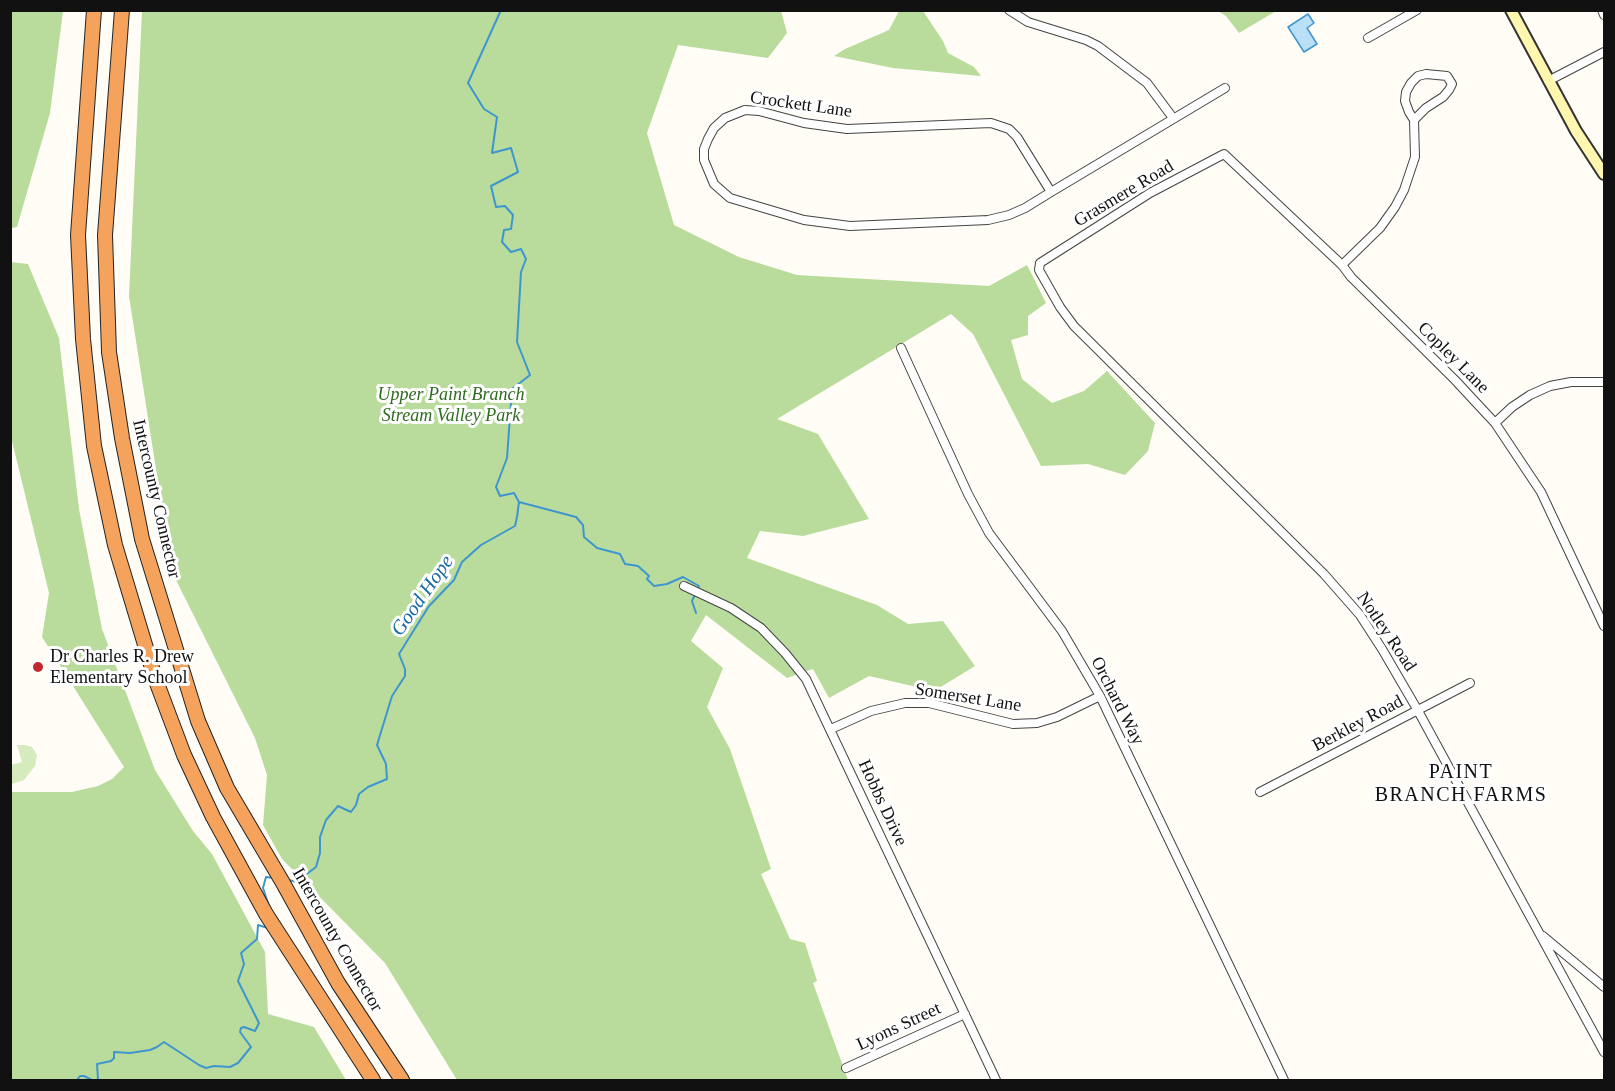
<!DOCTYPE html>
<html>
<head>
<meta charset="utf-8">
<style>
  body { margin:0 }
  #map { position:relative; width:1615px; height:1091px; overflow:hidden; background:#fffdf5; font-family:Georgia,serif }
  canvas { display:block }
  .frame { position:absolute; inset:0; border:12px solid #111; pointer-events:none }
</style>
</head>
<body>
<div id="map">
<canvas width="1615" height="1091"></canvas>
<div class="frame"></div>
</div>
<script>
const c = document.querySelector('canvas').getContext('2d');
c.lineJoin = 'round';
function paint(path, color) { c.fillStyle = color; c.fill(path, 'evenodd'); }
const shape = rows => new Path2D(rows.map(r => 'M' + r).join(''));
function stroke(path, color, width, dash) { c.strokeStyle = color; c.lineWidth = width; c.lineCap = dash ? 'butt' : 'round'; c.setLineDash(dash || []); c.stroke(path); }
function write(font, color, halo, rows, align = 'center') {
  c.font = font + ' Georgia,serif'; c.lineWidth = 6; c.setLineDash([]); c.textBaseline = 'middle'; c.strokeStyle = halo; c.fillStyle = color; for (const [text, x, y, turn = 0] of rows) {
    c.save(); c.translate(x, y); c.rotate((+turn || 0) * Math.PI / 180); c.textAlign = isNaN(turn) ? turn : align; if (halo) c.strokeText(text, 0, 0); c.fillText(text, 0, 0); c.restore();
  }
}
const green = shape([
  [17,745,25,745,32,747,37,755,35,766,24,780,11,784,11,765,22,762]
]);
const forest = shape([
  [10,11,63,11,50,113,17,227,11,228],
  [142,11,781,11,787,33,768,58,678,45,647,133,674,225,739,257,797,275,989,286,1027,265,1046,303,1028,316,1028,335,1011,340,1022,379,1052,403,1084,391,1107,371,1155,423,1148,451,1125,475,1088,464,1041,466,973,334,951,314,777,419,818,434,869,519,803,536,760,531,747,558,877,605,908,624,943,621,975,666,934,691,869,676,829,698,813,669,787,678,706,615,691,641,723,668,707,707,730,749,771,869,761,874,790,939,805,943,817,981,813,983,848,1080,457,1080,385,963,282,859,263,825,267,775,255,738,172,572,129,296],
  [899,11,923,11,943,41,948,53,974,67,981,76,893,68,834,56,845,49,889,30],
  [1218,11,1276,10,1276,11,1239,33,1226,16],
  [11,262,28,264,59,338,79,509,102,629,155,770,193,831,212,854,265,952,268,1014,314,1027,346,1080,11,1080,11,792,72,792,98,786,112,779,124,767,42,637,49,593,11,437]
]);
const water = shape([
  [1308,14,1314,23,1307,28,1317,44,1304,52,1288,27,1308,14]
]);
const stream = shape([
  [519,502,576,517,583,525,584,537,597,548,620,554,625,564,638,566,649,576,647,579,654,586,667,584,683,577,699,586,692,601,696,613],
  [289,880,296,882,316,867,320,853,320,837,326,820,338,806,351,812,356,805,359,794,368,787,387,779,386,764,377,745,392,696,405,676,405,669,399,654,429,606,454,580,462,562,481,545,515,526,517,517,519,502,514,493,500,496,496,487,507,458,512,389,530,375,517,342,521,272,526,259,521,249,511,252,502,242,504,230,511,229,513,215,505,206,496,207,491,186,518,172,511,148,492,153,497,117,484,109,468,83,501,10],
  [269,906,263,888,266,877,274,878],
  [77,1080,80,1076,84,1076,92,1080],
  [96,1080,98,1079,97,1064,111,1061,114,1058,114,1052,130,1053,150,1050,157,1047,164,1042,199,1065,206,1068,214,1066,230,1067,238,1063,251,1047,240,1032,241,1028,244,1027,255,1031,259,1023,238,981,244,964,241,953,257,939,258,925,268,928]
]);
const street = shape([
  [1009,10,1028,22,1086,40,1098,46,1147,83,1173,118],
  [1602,10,1604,15],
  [1368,38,1417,10],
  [1548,81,1604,52],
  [745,110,759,111,804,123,847,129,991,123,1009,129,1017,137,1051,192,1025,208,1009,215,988,220,850,226,804,220,730,198,714,184,704,160,704,149,708,139,714,128,725,118,745,110],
  [1051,192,1225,88],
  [1342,265,1380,228,1395,207,1404,190,1415,157,1414,120,1409,112,1405,101,1406,92,1411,83,1418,76,1426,74,1447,76,1452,84,1449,90,1443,97,1426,108,1414,120],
  [901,348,968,494,989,533,1062,631,1100,696,1284,1080],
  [1495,423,1512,407,1530,395,1550,386,1571,382,1604,382],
  [684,586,731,608,761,628,785,653,806,679,996,1080],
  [1604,626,1541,492,1495,423,1455,380,1351,277,1342,265,1224,154,1150,193,1040,263,1039,270,1060,307,1074,326,1324,574,1360,615,1382,649,1417,709,1604,1052],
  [831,729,871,711,905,703,929,703,1013,724,1037,723,1057,717,1100,696],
  [1260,792,1470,683],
  [1543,936,1604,987],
  [846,1068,965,1014]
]);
const secondary = shape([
  [1511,10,1576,131,1604,174]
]);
const highway = shape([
  [94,10,78,235,83,339,94,446,115,545,155,678,184,755,213,817,266,914,373,1080],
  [122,10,105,235,109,352,122,438,142,539,198,721,227,788,283,883,338,983,402,1080]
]);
const markers = [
  [38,667,6,"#c4262e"]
];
const streetNames = [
  ["Crockett Lane",801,105,8],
  ["Grasmere Road",1124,194,-31],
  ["Copley Lane",1453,358,45],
  ["Intercounty Connector",156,499,77],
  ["Notley Road",1386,632,56],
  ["Somerset Lane",968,698,9],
  ["Orchard Way",1117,701,63],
  ["Berkley Road",1358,724,-28],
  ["Hobbs Drive",882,803,65],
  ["Intercounty Connector",337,940,60],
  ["Lyons Street",899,1027,-25]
];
const parkNames = [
  ["Upper Paint Branch",451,395],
  ["Stream Valley Park",451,416]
];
const poiNames = [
  ["Dr Charles R. Drew",50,657],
  ["Elementary School",50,678]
];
const waterNames = [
  ["Good Hope",423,596,-55]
];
const neighbourhoodNames = [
  ["PAINT",1461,773],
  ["BRANCH FARMS",1461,796]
];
paint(green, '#d5ebbd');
paint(forest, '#b9dc9c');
paint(water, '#b9e0f7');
stroke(water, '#3f96cf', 1.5);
stroke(stream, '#3f96cf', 2);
stroke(street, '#444', 10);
stroke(secondary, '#333', 14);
stroke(highway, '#222', 16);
stroke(street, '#fff', 8);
stroke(secondary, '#fff6b0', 10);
stroke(highway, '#f5a25d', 14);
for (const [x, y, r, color] of markers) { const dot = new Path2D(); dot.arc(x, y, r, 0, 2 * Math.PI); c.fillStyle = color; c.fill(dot); stroke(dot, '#fff', 2); }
write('18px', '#111', '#fff', streetNames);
write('italic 18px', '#2f6b1f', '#fff', parkNames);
write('18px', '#111', '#fff', poiNames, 'left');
write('italic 20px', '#1768a6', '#fff', waterNames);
c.letterSpacing = '1.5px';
write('20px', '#111', '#fff', neighbourhoodNames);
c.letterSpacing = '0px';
</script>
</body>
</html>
